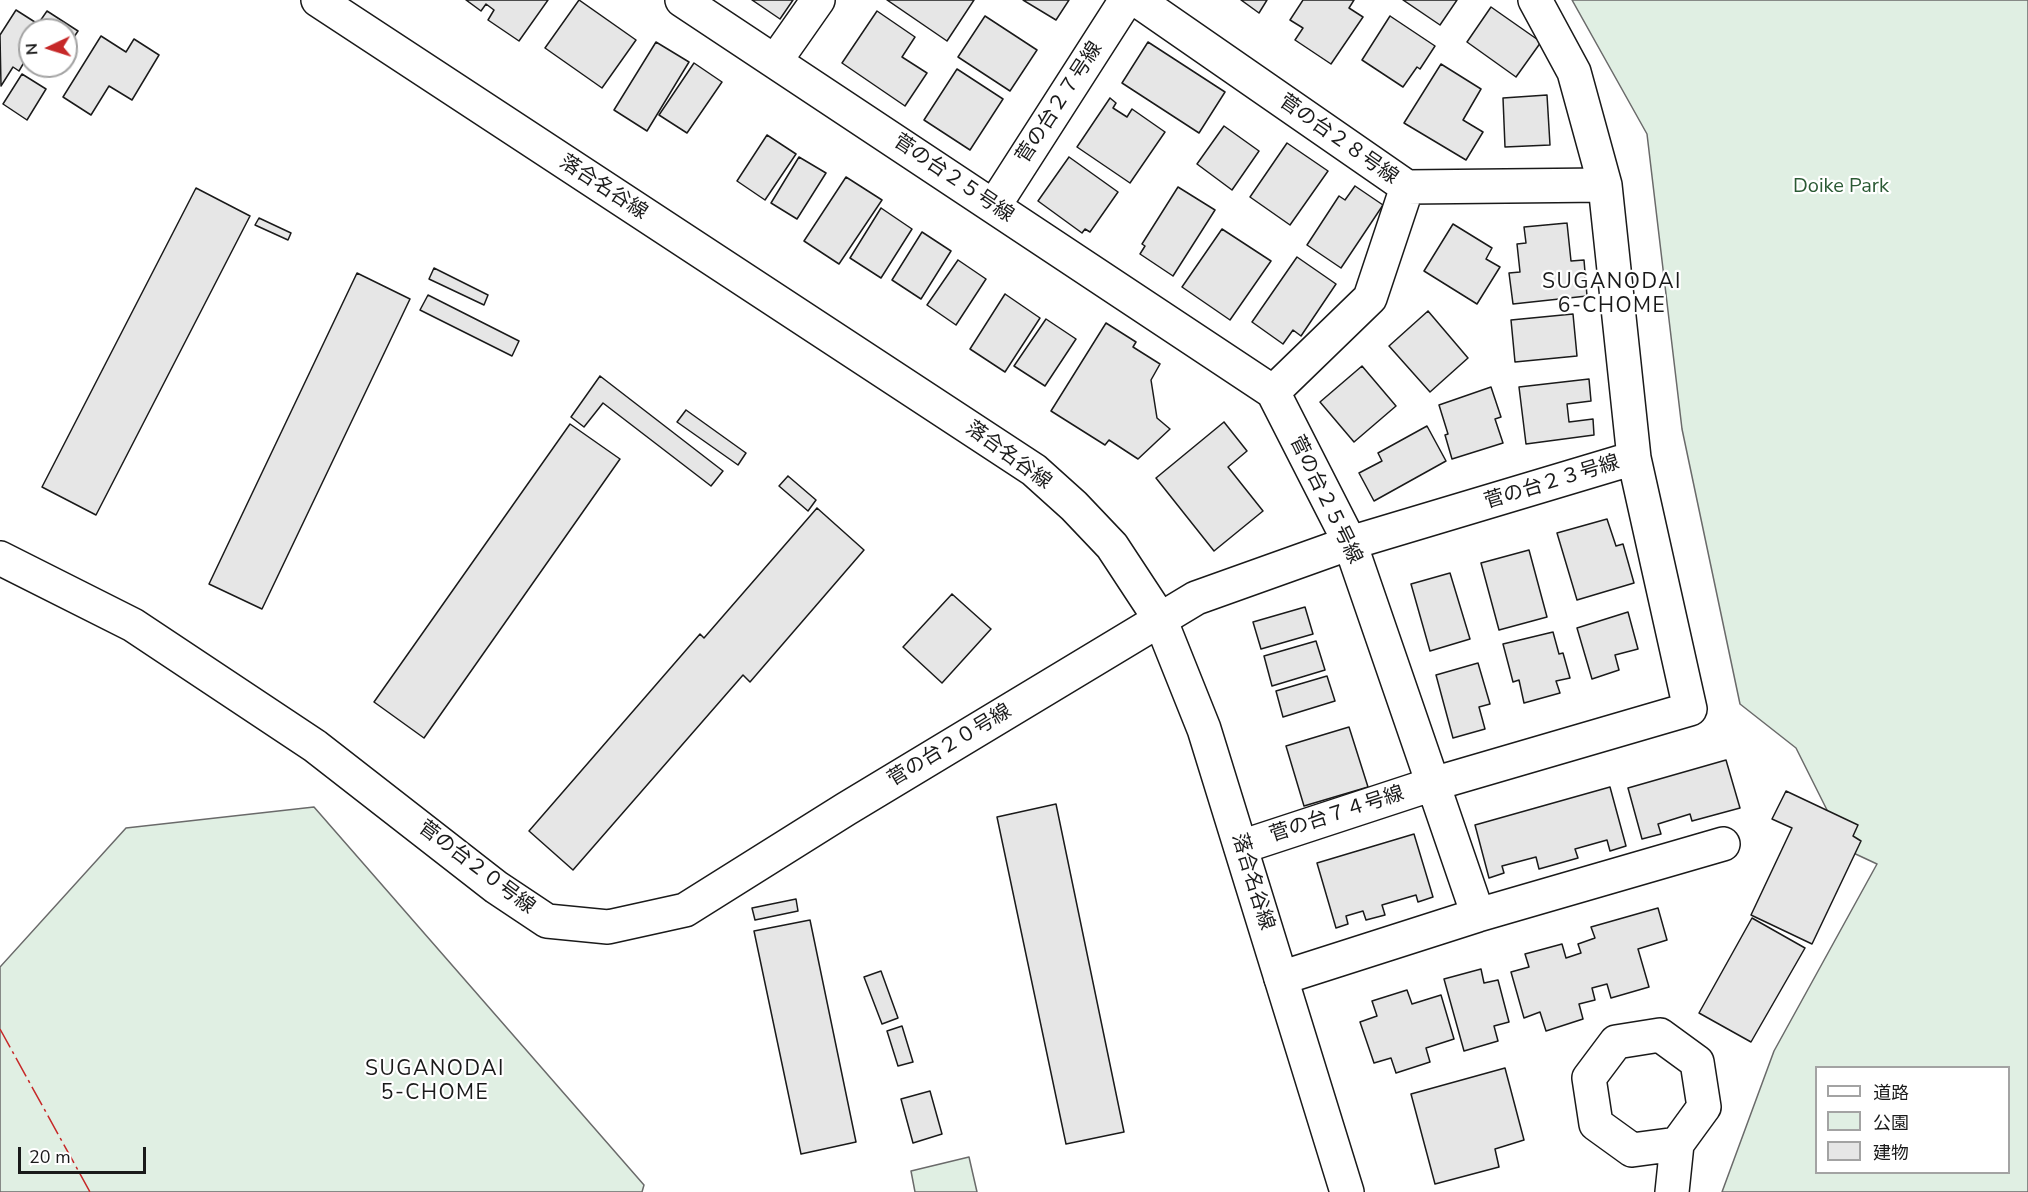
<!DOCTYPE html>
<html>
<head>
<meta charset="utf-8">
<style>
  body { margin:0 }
  #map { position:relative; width:2028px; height:1192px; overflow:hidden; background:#fff; font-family:"Nunito Sans","Noto Sans JP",sans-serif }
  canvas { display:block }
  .legend { position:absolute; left:1815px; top:1066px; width:195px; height:108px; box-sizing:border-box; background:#fff; border:2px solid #a3a3a3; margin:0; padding:8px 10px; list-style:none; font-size:18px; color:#1a1a1a }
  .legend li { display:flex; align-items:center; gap:12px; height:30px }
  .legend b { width:30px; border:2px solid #a3a3a3 }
  .north { position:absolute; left:18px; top:18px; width:60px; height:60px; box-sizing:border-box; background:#fff; border:2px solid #a3a3a3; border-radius:50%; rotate:266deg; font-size:16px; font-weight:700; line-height:24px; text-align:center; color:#1a1a1a }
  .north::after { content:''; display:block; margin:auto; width:21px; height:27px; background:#c62828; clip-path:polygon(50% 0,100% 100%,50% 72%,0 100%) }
  .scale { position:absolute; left:18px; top:1147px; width:128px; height:27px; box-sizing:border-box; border:3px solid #1a1a1a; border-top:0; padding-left:8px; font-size:18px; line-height:21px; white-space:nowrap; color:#1a1a1a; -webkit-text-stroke:4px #fff; paint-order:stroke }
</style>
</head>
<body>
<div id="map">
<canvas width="2028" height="1192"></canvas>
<ul class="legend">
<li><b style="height:8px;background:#fff"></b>道路</li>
<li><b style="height:16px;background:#e0efe3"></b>公園</li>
<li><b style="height:16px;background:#e6e6e6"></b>建物</li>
</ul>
<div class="north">N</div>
<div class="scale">20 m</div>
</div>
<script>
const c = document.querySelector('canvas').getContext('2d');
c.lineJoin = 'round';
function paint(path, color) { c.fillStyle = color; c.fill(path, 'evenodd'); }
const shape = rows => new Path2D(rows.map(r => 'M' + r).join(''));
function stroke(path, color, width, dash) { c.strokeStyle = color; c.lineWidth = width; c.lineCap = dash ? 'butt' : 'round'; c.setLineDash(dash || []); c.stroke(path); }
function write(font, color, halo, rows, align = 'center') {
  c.font = font + ' "Nunito Sans","Noto Sans JP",sans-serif'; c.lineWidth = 4.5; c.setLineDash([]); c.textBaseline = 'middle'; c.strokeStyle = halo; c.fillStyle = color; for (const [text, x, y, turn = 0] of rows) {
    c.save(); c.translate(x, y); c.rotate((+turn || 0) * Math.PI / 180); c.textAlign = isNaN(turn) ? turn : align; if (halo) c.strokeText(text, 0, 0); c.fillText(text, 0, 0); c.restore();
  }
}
const green = shape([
  [1572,0,2028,0,2028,1192,1722,1192,1774,1051,1877,864,1847,850,1796,748,1740,704,1682,429,1647,134,1572,0],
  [1816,1068,2008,1068,2008,1172,1816,1172,1816,1068],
  [314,807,644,1185,642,1192,0,1192,0,967,126,828,314,807],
  [969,1157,977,1192,915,1192,911,1171,969,1157]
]);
const building = shape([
  [466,0,548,0,519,41,488,20,494,10,486,4,481,11,466,0],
  [579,0,636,40,602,88,545,48,579,0],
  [752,0,793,0,780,19,752,0],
  [887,0,974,0,947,41,887,0],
  [1023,0,1069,0,1056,20,1023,0],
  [1241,0,1267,0,1259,13,1241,0],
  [1303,0,1354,0,1349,8,1363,17,1331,64,1295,40,1303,28,1290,20,1303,0],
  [1403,0,1457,0,1440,25,1403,0],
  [1491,7,1541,42,1516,77,1467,42,1491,7],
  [16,10,38,24,47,11,78,31,66,49,66,30,30,30,30,62,26,59,19,71,13,67,1,86,0,35,16,10],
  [877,11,915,37,902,57,927,73,905,106,842,63,877,11],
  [985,16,1037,50,1010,91,958,57,985,16],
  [1390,16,1435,46,1420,69,1417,67,1403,87,1362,60,1390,16],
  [101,36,126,52,134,39,159,55,132,100,109,86,91,115,63,97,101,36],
  [656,42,689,62,647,131,614,110,656,42],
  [1148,42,1225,92,1199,133,1122,83,1148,42],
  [694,63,722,82,687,133,659,115,694,63],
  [1441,64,1481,89,1463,120,1483,132,1466,160,1404,123,1441,64],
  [957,69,1003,99,970,150,924,120,957,69],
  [22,74,46,89,27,120,3,104,22,74],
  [1547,95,1550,145,1505,147,1503,98,1547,95],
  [1110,98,1116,103,1113,108,1127,117,1132,109,1165,132,1130,183,1077,147,1110,98],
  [1224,126,1259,151,1232,190,1197,164,1224,126],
  [767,135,796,154,765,200,737,181,767,135],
  [1287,143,1328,171,1290,225,1250,197,1287,143],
  [799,157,826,173,797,219,771,203,799,157],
  [1069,157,1118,192,1090,232,1085,229,1082,233,1038,201,1069,157],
  [846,177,882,200,839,264,804,241,846,177],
  [1355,186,1383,205,1341,268,1307,245,1339,196,1345,200,1355,186],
  [1178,187,1215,210,1173,276,1140,254,1145,246,1142,244,1178,187],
  [196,188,250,216,96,515,42,487,196,188],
  [881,208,912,229,881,278,850,258,881,208],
  [259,218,291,233,288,240,255,225,259,218],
  [1567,223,1571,261,1584,260,1587,296,1513,304,1509,273,1520,272,1517,244,1526,243,1524,227,1567,223],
  [1453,224,1492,248,1486,259,1500,267,1477,304,1424,271,1453,224],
  [1222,229,1271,261,1230,320,1182,287,1222,229],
  [922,232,951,251,921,299,892,280,922,232],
  [1297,257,1336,284,1301,336,1293,330,1283,344,1252,322,1297,257],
  [958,260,986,279,956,325,927,305,958,260],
  [434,268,488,295,484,305,429,279,434,268],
  [357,273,410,299,262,609,209,584,357,273],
  [1005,294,1040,318,1005,372,970,349,1005,294],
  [428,295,519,341,512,356,420,310,428,295],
  [1428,311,1468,358,1430,392,1389,346,1428,311],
  [1573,314,1577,356,1515,362,1511,320,1573,314],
  [1046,319,1076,339,1045,386,1014,366,1046,319],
  [1106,323,1136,342,1133,347,1160,364,1151,380,1157,418,1170,429,1138,459,1109,440,1105,445,1051,411,1106,323],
  [1362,366,1396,406,1354,442,1320,402,1362,366],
  [600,376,723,471,711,486,603,403,584,427,571,417,600,376],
  [1589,379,1591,401,1567,404,1569,422,1593,419,1594,435,1526,444,1519,387,1589,379],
  [1491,387,1501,417,1495,419,1503,443,1452,459,1445,435,1448,434,1439,405,1491,387],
  [686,410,746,453,738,465,677,422,686,410],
  [1224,422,1247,451,1228,467,1263,511,1214,551,1156,478,1224,422],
  [570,424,620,459,424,738,374,702,570,424],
  [1427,426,1446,461,1374,501,1359,473,1382,461,1378,453,1427,426],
  [788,476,816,500,808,511,779,486,788,476],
  [817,508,864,550,750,682,743,675,573,870,529,831,700,634,704,638,817,508],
  [1607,519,1616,546,1623,544,1634,583,1577,600,1557,533,1607,519],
  [1529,550,1547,617,1499,630,1481,563,1529,550],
  [1450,573,1470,639,1430,651,1411,584,1450,573],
  [952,594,991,629,942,683,903,647,952,594],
  [1305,607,1313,634,1261,649,1253,622,1305,607],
  [1628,612,1638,649,1615,655,1619,670,1592,679,1577,628,1628,612],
  [1553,632,1559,654,1563,653,1570,678,1556,681,1560,693,1524,703,1519,680,1513,682,1503,644,1553,632],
  [1316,641,1325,670,1272,686,1264,656,1316,641],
  [1478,663,1490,704,1479,707,1485,729,1453,738,1436,675,1478,663],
  [1327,676,1335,701,1283,717,1276,691,1327,676],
  [1349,727,1368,787,1304,806,1286,746,1349,727],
  [1726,760,1740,808,1692,821,1690,814,1658,824,1661,834,1642,839,1628,788,1726,760],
  [1610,787,1626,846,1610,851,1607,840,1575,849,1578,858,1539,869,1536,857,1502,866,1504,873,1489,878,1475,825,1610,787],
  [1786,791,1858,825,1853,836,1861,841,1812,944,1751,915,1792,828,1772,819,1786,791],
  [1056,804,1124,1132,1066,1144,997,817,1056,804],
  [1414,834,1433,897,1418,902,1416,895,1382,905,1385,915,1366,920,1363,911,1346,916,1348,924,1336,928,1317,863,1414,834],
  [796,899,798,911,755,920,752,908,796,899],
  [1658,908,1667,940,1638,949,1649,987,1611,998,1607,984,1592,988,1595,1000,1579,1004,1583,1019,1546,1031,1540,1012,1524,1018,1511,972,1529,967,1525,954,1562,944,1566,958,1581,953,1578,944,1595,938,1591,927,1658,908],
  [1752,918,1805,948,1751,1042,1699,1013,1752,918],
  [810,920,856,1142,801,1154,754,931,810,920],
  [1481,969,1484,983,1498,980,1509,1022,1494,1026,1498,1041,1464,1051,1444,979,1481,969],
  [881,971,898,1018,882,1024,864,977,881,971],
  [1407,990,1412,1004,1441,995,1454,1039,1426,1048,1430,1062,1396,1073,1391,1058,1374,1063,1360,1022,1377,1016,1372,1001,1407,990],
  [902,1026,913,1062,898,1066,887,1031,902,1026],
  [1505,1068,1524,1140,1495,1149,1499,1167,1435,1184,1411,1094,1505,1068],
  [930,1091,942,1134,913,1143,901,1099,930,1091]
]);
const street = shape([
  [682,0,1273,392,1350,543,1433,784,1690,709,1634,458],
  [1137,0,1407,187,1605,185],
  [776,60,818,0],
  [994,206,1126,0],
  [1273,392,1370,298,1407,187],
  [0,558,133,625,315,746,496,887,547,921,608,927,685,910,846,809,1196,598,1350,543,1634,458,1605,185,1574,72,1535,0],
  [1241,847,1433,784,1478,915],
  [1281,978,1478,915,1723,844],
  [1672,1192,1677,1144,1704,1107,1697,1062,1660,1035,1616,1042,1589,1078,1596,1124,1632,1150,1677,1144]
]);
const secondary = shape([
  [318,0,1034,470,1074,506,1112,546,1160,619,1204,729,1347,1192]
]);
const power = shape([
  [0,1029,90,1192]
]);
const streetNames = [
  ["菅の台２７号線",1060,103,-57],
  ["菅の台２８号線",1338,140,35],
  ["菅の台２５号線",953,179,34],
  ["落合名谷線",603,188,33],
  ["落合名谷線",1008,456,36],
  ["菅の台２３号線",1552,483,-17],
  ["菅の台２５号線",1325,500,64],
  ["菅の台２０号線",950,746,-31],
  ["菅の台７４号線",1337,815,-18],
  ["菅の台２０号線",476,868,37],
  ["落合名谷線",1252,882,73]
];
const parkNames = [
  ["Doike Park",1841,187]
];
const neighbourhoodNames = [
  ["SUGANODAI",1612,283],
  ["6-CHOME",1612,307],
  ["SUGANODAI",435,1070],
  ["5-CHOME",435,1094]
];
paint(green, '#e0efe3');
stroke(green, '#6a6a6a', 1.5);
paint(building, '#e6e6e6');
stroke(building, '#1a1a1a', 1.5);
stroke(street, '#1a1a1a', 36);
stroke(secondary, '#1a1a1a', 36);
stroke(street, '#fff', 33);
stroke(secondary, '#fff', 33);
stroke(power, '#c62828', 1.5, [21, 4.5, 3, 4.5]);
write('20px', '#1a1a1a', '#fff', streetNames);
write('20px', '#2b5a34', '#fff', parkNames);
c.letterSpacing = '1.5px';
write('21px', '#1a1a1a', '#fff', neighbourhoodNames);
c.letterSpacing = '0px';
</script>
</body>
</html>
